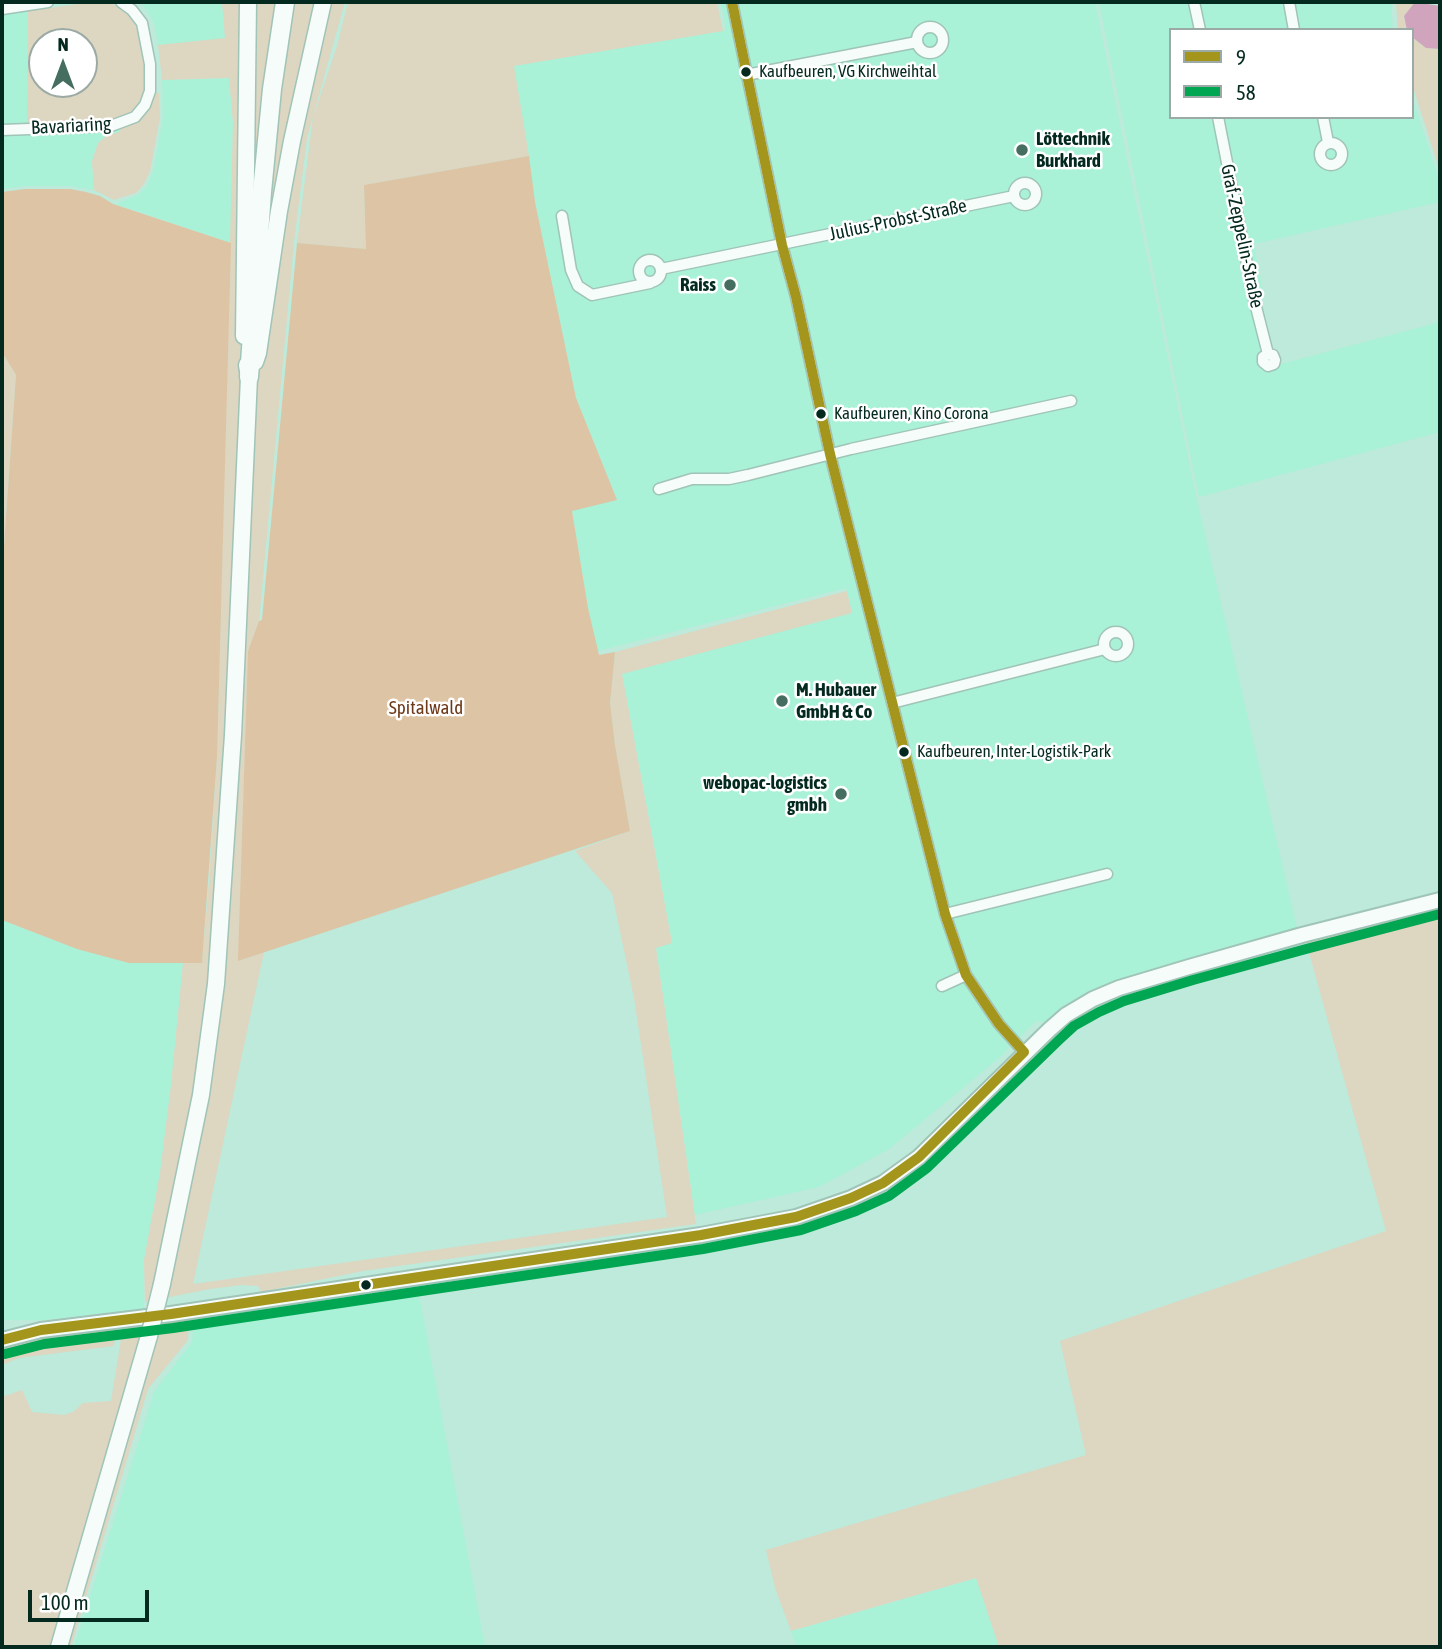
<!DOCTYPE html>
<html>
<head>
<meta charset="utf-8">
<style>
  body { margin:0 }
  #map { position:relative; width:1442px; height:1649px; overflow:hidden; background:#bdeada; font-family:"Asap Condensed",sans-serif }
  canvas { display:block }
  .frame { position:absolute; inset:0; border:4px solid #042a1f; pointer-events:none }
  .legend { position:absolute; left:1169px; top:28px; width:245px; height:91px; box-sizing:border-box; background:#fff; border:2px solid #9baaa5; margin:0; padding:9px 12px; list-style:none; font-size:21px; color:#042a1f }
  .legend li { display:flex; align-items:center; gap:14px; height:35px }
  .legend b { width:35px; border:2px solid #9baaa5 }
  .north { position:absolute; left:28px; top:28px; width:70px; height:70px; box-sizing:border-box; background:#fff; border:2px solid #9baaa5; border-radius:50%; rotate:0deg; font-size:19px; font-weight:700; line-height:28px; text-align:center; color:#042a1f }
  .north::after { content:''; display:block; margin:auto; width:24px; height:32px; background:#456d60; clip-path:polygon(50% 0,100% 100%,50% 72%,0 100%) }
  .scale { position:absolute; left:28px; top:1590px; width:121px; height:32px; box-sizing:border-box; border:4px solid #042a1f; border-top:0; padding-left:9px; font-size:21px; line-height:24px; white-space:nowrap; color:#042a1f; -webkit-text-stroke:5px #fff; paint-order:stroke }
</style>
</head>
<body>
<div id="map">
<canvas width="1442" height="1649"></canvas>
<div class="frame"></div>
<ul class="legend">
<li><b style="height:9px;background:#a4951c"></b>9</li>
<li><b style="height:9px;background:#00a651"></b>58</li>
</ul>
<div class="north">N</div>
<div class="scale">100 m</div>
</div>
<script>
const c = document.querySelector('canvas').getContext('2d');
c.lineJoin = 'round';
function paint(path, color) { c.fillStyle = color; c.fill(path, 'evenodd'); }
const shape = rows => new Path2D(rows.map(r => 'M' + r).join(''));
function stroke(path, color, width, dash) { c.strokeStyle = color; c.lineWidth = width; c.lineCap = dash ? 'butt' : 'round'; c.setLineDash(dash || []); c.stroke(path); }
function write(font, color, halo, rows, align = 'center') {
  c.font = font + ' "Asap Condensed",sans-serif'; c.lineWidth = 5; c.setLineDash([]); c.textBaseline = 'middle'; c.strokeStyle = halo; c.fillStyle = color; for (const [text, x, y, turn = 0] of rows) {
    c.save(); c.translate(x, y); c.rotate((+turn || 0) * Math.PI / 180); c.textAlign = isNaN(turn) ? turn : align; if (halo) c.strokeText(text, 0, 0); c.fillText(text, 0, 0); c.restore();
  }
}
const built = shape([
  [141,2,222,2,225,39,158,45,154,22],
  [721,2,1095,2,1196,496,1298,932,1061,1010,1045,1023,1036,1021,1000,1057,889,1149,819,1187,695,1215,656,947,672,942,622,673,852,612,846,588,597,651,588,608,572,510,617,500,576,398,535,202,513,66,726,30],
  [1099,2,1391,2,1393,30,1171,30,1171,117,1412,117,1412,98,1440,182,1440,202,1254,244,1264,297,1257,302,1268,351,1279,354,1281,364,1440,322,1440,432,1199,497],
  [28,11,27,125,120,121,119,132,106,136,98,143,92,161,94,190,70,186,24,186,2,189,2,13],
  [229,78,233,123,231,243,116,204,138,195,147,186,153,172,163,118,162,80],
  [2,920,77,949,129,963,183,963,171,1085,160,1173,144,1260,144,1309,43,1320,2,1320],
  [417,1284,485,1647,74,1647,154,1392,192,1342,194,1317],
  [976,1578,999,1647,797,1647,791,1631]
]);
const green = shape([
  [222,2,244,2,240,410,234,612,205,1095,256,377,262,353,270,289,327,2,345,2,307,138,294,242,259,621,248,651,239,961,264,952,193,1284,667,1217,634,998,612,893,575,851,630,831,615,745,610,703,615,652,847,591,852,613,622,674,672,943,656,948,696,1224,363,1271,261,1292,258,1286,242,1285,210,1289,145,1302,144,1260,160,1173,171,1085,183,963,202,962,209,881,217,757,233,123,229,78,162,80,158,45,225,38],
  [251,2,279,2,254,240],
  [289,2,321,2,259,286],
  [348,2,717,2,723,31,514,66,529,156,364,185,366,249,297,243,313,117,337,46],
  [1396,2,1415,2,1404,16,1407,30,1398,30],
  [85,3,113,4,130,16,137,27,143,42,147,66,146,92,142,104,133,113,111,123,27,125,28,11],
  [42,42,84,42,84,84,42,84],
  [1412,37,1426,48,1440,49,1440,172,1412,84],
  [154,93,159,93,160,117,150,172,144,184,136,193,114,200,94,190,92,161,98,143,106,136,119,132,120,129,138,120,150,108],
  [2,352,16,375,2,575],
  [1440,904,1440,1647,999,1647,976,1578,791,1631,775,1588,766,1550,1086,1455,1060,1341,1386,1231,1305,938],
  [189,1318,188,1340,148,1389,71,1647,2,1647,2,1397,22,1390,32,1412,64,1415,73,1412,83,1403,111,1401,123,1327],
  [116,1327,114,1346,19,1358,2,1365,2,1343,15,1338]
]);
const forest = shape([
  [529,156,535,202,576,398,617,500,572,511,588,608,599,655,615,652,610,703,615,745,630,831,238,961,248,651,259,621,262,620,297,243,366,249,364,185],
  [25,189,70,189,86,192,100,196,113,204,231,243,217,757,202,963,129,963,77,949,2,920,2,575,16,375,2,352,2,192]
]);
const water = shape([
  [1415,2,1440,6,1440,49,1426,48,1412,37,1412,30,1407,30,1404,16]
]);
const street = shape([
  [732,2,782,245,796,297,830,454,945,914,966,975,999,1024,1024,1052],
  [1194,2,1200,30],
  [1289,2,1294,30],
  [2,9,48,2],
  '917 40a13 13 0 1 1 26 0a13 13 0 1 1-26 0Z',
  [746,75,917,42],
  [1218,117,1254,299,1268,354,1273,355,1275,360,1274,364,1268,366,1263,362,1263,357,1268,354],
  [1323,117,1328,142],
  [2,130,111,126,135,117,145,105,150,91,150,64,142,23,132,10,121,2],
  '1320 154a11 11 0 1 1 22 0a11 11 0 1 1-22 0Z',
  '1014 194a11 11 0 1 1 22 0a11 11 0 1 1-22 0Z',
  [562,216,571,270,578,286,592,295,650,283],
  '639 271a11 11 0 1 1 22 0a11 11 0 1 1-22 0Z',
  [661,269,1014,196],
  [659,489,692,479,729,479,748,475,851,449,1071,401],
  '1104 644a12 12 0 1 1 24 0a12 12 0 1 1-24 0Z',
  [892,703,1105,649],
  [945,914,1107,874],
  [942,986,966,975]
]);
const secondary = shape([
  [2,1340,41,1330,171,1314,701,1235,796,1217,851,1198,883,1183,919,1157,1050,1029,1066,1015,1093,999,1119,988,1189,967,1302,935,1440,900]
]);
const primary = shape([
  [244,336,248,2],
  [255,362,258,353,279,211,292,141,323,2],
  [162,1284,201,1095,216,984,233,735,249,377,247,365],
  [59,1647,149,1336]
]);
const highway = shape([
  [249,377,262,192,272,89,285,2]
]);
const primaryBridge = shape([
  [149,1336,162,1284]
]);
const bus1 = shape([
  [732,2,782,245,796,297,830,454,945,914,966,975,999,1024,1024,1052],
  [2,1340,41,1330,171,1314,701,1235,796,1217,851,1198,883,1183,919,1157,1024,1052]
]);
const bus2 = shape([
  [5,1354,44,1344,173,1328,703,1249,801,1230,856,1211,889,1196,927,1168,1060,1039,1074,1026,1099,1012,1124,1001,1193,980,1306,949,1440,914]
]);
const markers = [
  [746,72,6,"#042a1f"],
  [1022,150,7,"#456d60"],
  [730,285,7,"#456d60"],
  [821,414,6,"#042a1f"],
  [782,701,7,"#456d60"],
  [904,752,6,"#042a1f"],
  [841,794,7,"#456d60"],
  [366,1285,6,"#042a1f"]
];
const busNames = [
  ["Kaufbeuren, VG Kirchweihtal",759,72],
  ["Kaufbeuren, Kino Corona",834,414],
  ["Kaufbeuren, Inter-Logistik-Park",917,752]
];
const streetNames = [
  ["Bavariaring",71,126,-3],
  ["Julius-Probst-Straße",898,220,-12],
  ["Graf-Zeppelin-Straße",1242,236,78]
];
const poiNames = [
  ["Löttechnik",1036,139],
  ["Burkhard",1036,161],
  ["Raiss",716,285,"right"],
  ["M. Hubauer",796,690],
  ["GmbH & Co",796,712],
  ["webopac-logistics",827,783,"right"],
  ["gmbh",827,805,"right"]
];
const parkNames = [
  ["Spitalwald",426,708]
];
paint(built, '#a9f1d7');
paint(green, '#ddd6c1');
paint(forest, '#ddc4a4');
paint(water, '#d1a4bd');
stroke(street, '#a0c4b7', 13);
stroke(secondary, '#a0c4b7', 18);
stroke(primary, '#a0c4b7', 19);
stroke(highway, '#a0c4b7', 21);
stroke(street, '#f5fcf9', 10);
stroke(secondary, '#f5fcf9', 14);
stroke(primary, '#f5fcf9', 16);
stroke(highway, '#f5fcf9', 18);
stroke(primaryBridge, '#a0c4b7', 19, []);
stroke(primaryBridge, '#f5fcf9', 16);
stroke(bus1, '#a4951c', 10);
stroke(bus2, '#00a651', 10);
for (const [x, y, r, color] of markers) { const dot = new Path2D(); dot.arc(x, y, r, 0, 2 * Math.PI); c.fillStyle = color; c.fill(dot); stroke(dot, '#fff', 2.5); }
write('17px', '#042a1f', '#fff', busNames, 'left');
write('19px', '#042a1f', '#fff', streetNames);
write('bold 19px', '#042a1f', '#fff', poiNames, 'left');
write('19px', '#6e3919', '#fff', parkNames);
</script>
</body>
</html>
